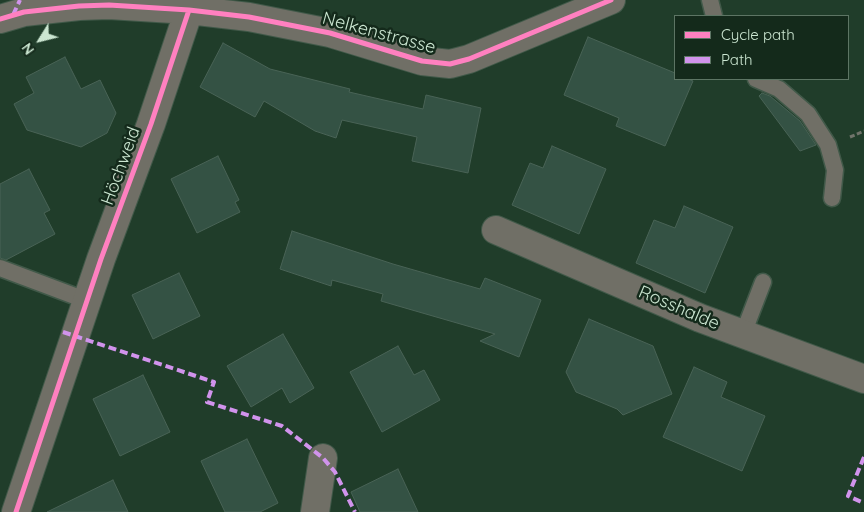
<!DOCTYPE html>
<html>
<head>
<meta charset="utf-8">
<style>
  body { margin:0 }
  #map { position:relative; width:864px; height:512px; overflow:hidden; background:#203d2a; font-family:Quicksand,sans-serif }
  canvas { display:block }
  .legend { position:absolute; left:674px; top:15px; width:175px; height:65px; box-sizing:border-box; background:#142a1b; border:1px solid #5d7564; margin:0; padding:6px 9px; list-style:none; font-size:15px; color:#cbe6d1 }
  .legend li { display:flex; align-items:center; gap:10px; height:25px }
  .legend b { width:25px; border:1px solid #5d7564 }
  .north { position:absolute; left:15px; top:15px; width:50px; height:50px; -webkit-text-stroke:4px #142a1b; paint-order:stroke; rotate:234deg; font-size:14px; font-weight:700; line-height:20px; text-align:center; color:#cbe6d1 }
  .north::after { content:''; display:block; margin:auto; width:18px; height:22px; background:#cbe6d1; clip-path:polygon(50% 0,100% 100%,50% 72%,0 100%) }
</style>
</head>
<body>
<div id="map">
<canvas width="864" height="512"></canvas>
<ul class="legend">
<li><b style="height:6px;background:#ff80c0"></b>Cycle path</li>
<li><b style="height:6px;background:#d193ec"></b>Path</li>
</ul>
<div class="north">N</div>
</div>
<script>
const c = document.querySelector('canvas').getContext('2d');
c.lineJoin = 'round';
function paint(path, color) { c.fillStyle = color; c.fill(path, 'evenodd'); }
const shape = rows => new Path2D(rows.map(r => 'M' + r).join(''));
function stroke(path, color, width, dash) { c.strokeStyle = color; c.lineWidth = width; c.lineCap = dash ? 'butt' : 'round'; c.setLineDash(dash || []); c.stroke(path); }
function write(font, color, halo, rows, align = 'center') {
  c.font = font + ' Quicksand,sans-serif'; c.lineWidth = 5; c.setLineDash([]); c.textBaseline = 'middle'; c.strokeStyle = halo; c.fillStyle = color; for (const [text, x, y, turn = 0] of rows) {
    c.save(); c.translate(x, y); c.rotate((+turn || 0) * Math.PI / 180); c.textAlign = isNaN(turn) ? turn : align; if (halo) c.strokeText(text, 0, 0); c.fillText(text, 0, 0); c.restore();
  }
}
const building = shape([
  [588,37,675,73,675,79,688,79,693,81,665,146,616,126,619,118,564,95,588,37],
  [223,43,270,69,350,89,349,92,423,109,426,95,481,108,468,173,412,161,417,137,342,120,336,138,315,131,264,101,255,117,200,87,223,43],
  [65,57,81,89,100,80,116,113,107,133,81,147,27,130,14,104,34,93,26,77,65,57],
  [762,93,770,96,800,121,816,145,800,151,759,96,762,93],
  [552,146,606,169,579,234,512,205,530,163,543,168,552,146],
  [218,156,239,200,235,202,240,212,197,233,171,179,218,156],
  [29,169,50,210,44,213,55,234,6,260,0,258,0,184,29,169],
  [684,206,733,227,705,293,636,263,654,220,675,228,684,206],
  [292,231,393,264,480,289,485,278,541,300,519,357,480,341,495,334,381,301,383,294,332,280,331,286,280,269,292,231],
  [179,273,200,316,153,339,132,295,179,273],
  [589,319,653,346,672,394,623,415,617,409,576,392,566,372,589,319],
  [283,334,314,388,290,403,282,388,251,407,227,366,283,334],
  [398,346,414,375,424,370,440,400,382,432,350,372,398,346],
  [694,367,727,382,721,397,765,416,742,471,663,437,694,367],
  [143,375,170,432,120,456,93,399,143,375],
  [247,439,278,503,260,512,225,512,201,461,247,439],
  [398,469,418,512,360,512,351,492,398,469],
  [113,480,128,512,47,512,113,480]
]);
const path = shape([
  [850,137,864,131]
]);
const service = shape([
  [710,0,714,16],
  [756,79,779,89,808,114,828,145,835,170,832,198],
  [0,268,88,301],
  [743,334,763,282]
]);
const minor = shape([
  [0,19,24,12,79,6,109,5,189,10,249,17,330,33,422,61,450,64,469,59,611,0],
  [496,230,700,318,864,379],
  [16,512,101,259,151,124,189,10],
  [315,512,323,458]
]);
const quiet = shape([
  [13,15,20,0],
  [63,332,214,382,207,402,282,426,323,458,335,472,355,512],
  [864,457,848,496,864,503]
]);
const cycleway = shape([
  [0,19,24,12,79,6,109,5,189,10,249,17,330,33,422,61,450,64,469,59,611,0],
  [16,512,101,259,151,124,189,10]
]);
const streetNames = [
  ["Nelkenstrasse",379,33,15],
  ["Höchweid",121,166,-70],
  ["Rosshalde",679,308,23]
];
paint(building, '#345244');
stroke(building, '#496356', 1);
stroke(service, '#415949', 19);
stroke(minor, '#415949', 30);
stroke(path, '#70746b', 3, [5, 2.5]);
stroke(service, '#706f66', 16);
stroke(minor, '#706f66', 28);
stroke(quiet, '#d193ec', 4, [8, 4]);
stroke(cycleway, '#ff80c0', 5);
write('18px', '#cbe6d1', '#142a1b', streetNames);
</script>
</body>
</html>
